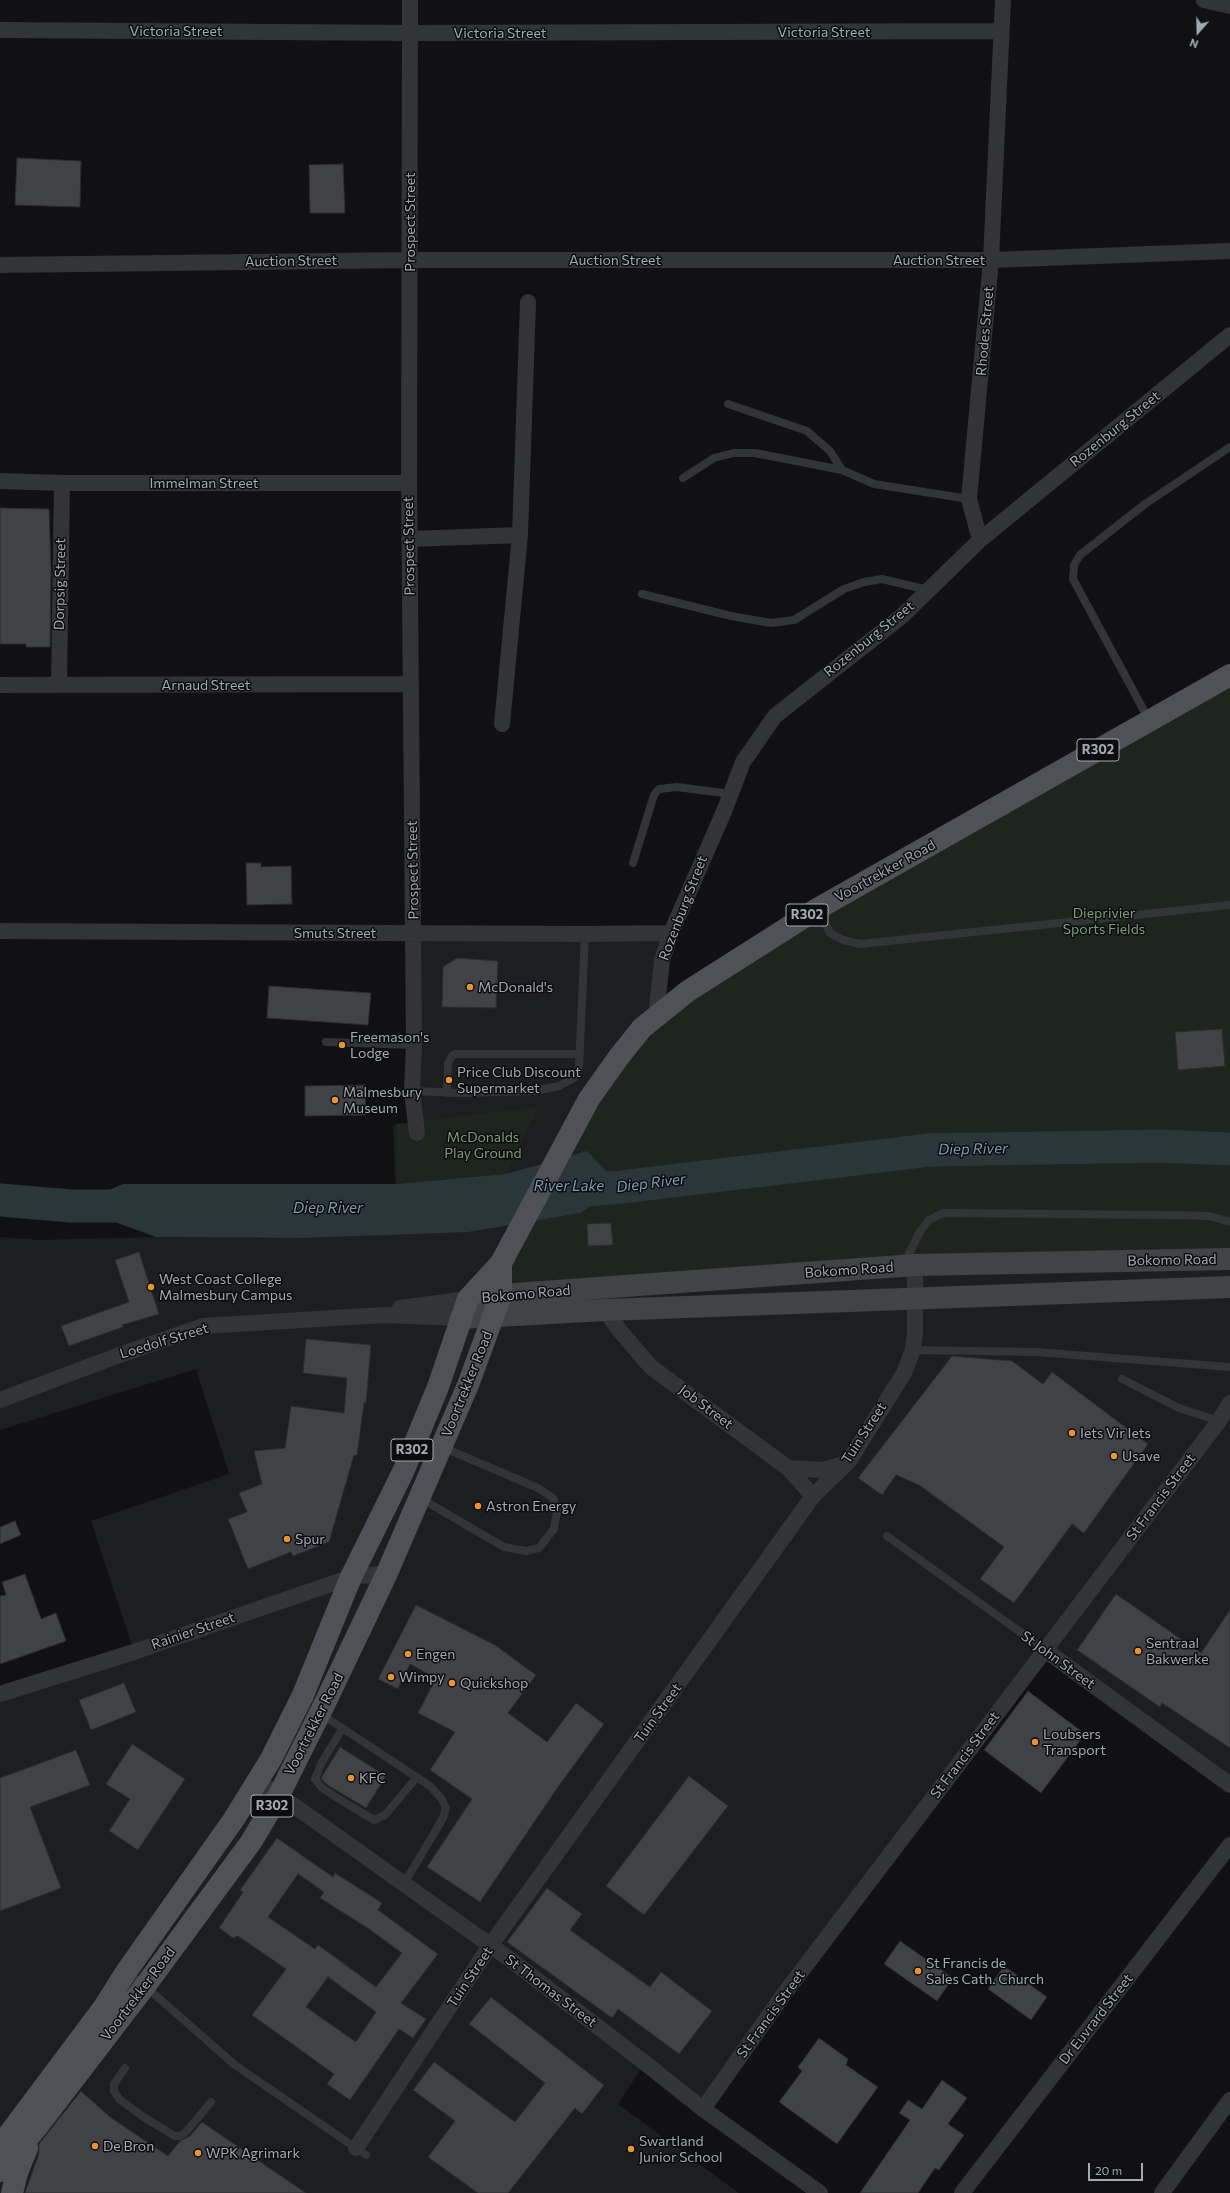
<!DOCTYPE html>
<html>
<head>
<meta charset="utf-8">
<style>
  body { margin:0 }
  #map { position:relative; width:1230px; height:2193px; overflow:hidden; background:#111113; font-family:Commissioner,sans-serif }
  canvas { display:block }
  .north { position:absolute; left:1178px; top:12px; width:40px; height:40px; -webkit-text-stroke:3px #0c0c0e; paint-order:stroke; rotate:200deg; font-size:11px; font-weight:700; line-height:16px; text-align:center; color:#a3aab3 }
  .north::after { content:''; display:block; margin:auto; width:14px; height:18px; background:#a3aab3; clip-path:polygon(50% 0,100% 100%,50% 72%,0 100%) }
  .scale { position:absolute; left:1088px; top:2163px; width:55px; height:18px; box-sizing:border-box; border:2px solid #a3aab3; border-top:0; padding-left:5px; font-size:12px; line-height:14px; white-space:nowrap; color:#a3aab3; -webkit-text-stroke:3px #0c0c0e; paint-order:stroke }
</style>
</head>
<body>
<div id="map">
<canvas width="1230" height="2193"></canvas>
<div class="north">N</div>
<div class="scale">20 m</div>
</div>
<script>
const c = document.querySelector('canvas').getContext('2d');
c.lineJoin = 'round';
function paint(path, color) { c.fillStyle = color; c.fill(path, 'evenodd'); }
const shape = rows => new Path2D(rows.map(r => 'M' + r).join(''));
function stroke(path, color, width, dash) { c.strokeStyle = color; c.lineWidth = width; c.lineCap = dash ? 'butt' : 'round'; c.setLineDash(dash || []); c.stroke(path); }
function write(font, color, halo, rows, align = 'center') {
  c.font = font + ' Commissioner,sans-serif'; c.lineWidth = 3; c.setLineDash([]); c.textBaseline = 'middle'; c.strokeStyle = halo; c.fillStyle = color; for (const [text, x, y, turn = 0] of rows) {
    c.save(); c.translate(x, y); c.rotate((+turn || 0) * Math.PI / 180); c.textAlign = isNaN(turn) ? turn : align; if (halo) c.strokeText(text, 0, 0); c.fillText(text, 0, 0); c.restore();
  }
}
const built = shape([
  [414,933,671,933,656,998,1230,1259,1230,1785,1045,1651,703,2109,645,2063,618,2104,739,2193,0,2193,0,1694,134,1652,91,1521,229,1474,196,1369,0,1430,0,1237,40,1240,156,1237,301,1238,396,1205,393,1125,417,1133]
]);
const green = shape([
  [1230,675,1230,1259,501,1295,540,1189,656,1016],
  [538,1107,506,1174,397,1184,396,1124]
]);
const water = shape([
  [587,1151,621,1187,580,1213,468,1232,301,1238,156,1237,71,1206,123,1184,397,1184,506,1174]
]);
const river = shape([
  [576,1191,621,1187,930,1150,1160,1146,1230,1149],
  [0,1200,71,1206,115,1206]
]);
const building = shape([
  [17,158,81,161,80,207,15,205,17,158],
  [343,164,345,213,310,213,309,165,343,164],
  [0,508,49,509,51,570,50,647,26,647,26,644,0,644,0,508],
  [246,863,261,863,261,867,291,866,292,904,247,905,246,863],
  [457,958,498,961,496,1008,442,1007,443,967,457,958],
  [269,986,371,993,368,1025,267,1018,269,986],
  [1222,1029,1225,1066,1178,1070,1175,1032,1222,1029],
  [365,1085,366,1115,305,1116,305,1086,365,1085],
  [611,1223,613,1245,588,1246,587,1224,611,1223],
  [139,1252,159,1314,122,1325,123,1327,69,1346,61,1326,129,1302,115,1260,139,1252],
  [306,1339,371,1345,366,1403,364,1403,357,1455,354,1455,329,1542,293,1556,291,1552,248,1569,228,1519,247,1512,239,1493,262,1484,254,1451,285,1448,291,1406,344,1413,347,1378,303,1373,306,1339],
  [952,1356,1012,1361,1043,1384,1052,1372,1148,1444,1084,1533,1072,1524,1014,1603,980,1579,1004,1547,919,1485,896,1475,882,1495,858,1478,952,1356],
  [15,1521,21,1535,0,1544,0,1527,15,1521],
  [25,1574,41,1619,56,1613,66,1641,0,1664,0,1596,6,1595,2,1582,25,1574],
  [1116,1594,1201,1653,1230,1610,1230,1748,1162,1703,1160,1707,1077,1650,1116,1594],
  [416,1605,495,1645,536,1675,508,1713,547,1742,576,1703,604,1724,558,1787,480,1902,427,1867,472,1799,430,1770,455,1732,418,1713,436,1678,410,1664,398,1689,378,1679,416,1605],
  [124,1683,136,1712,91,1730,79,1700,124,1683],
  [1028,1691,1085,1734,1041,1793,984,1750,1028,1691],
  [132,1744,185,1779,138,1850,109,1831,130,1799,106,1784,132,1744],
  [340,1747,386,1776,366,1808,326,1784,321,1778,340,1747],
  [76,1750,90,1785,30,1807,61,1888,0,1911,0,1778,76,1750],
  [689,1776,728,1806,644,1915,606,1886,689,1776],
  [277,1838,333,1877,335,1873,382,1903,378,1910,438,1954,401,2003,426,2019,413,2038,399,2029,350,2100,327,2084,334,2074,252,2015,286,1969,238,1936,233,1938,219,1928,243,1892,240,1890,277,1838],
  [298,1874,324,1892,320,1898,369,1929,402,1953,376,1987,318,1945,315,1949,268,1917,298,1874],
  [328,1977,376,2012,356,2042,306,2007,328,1977],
  [547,1888,582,1914,570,1930,650,1987,661,1972,712,2011,679,2054,618,2009,612,2018,507,1942,547,1888],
  [900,1941,953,1978,937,2001,884,1964,900,1941],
  [1004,1966,1047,1997,1031,2020,988,1989,1004,1966],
  [491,1997,604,2085,582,2114,575,2108,508,2193,478,2193,428,2157,455,2121,413,2090,434,2062,515,2122,545,2083,469,2024,491,1997],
  [819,2038,848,2059,846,2065,878,2087,837,2144,779,2102,802,2071,798,2067,819,2038],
  [942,2080,967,2098,948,2124,964,2135,939,2170,935,2168,918,2193,860,2193,910,2120,899,2113,908,2100,922,2109,942,2080],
  [81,2091,110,2117,168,2156,180,2141,190,2136,202,2122,306,2193,25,2193,39,2153,39,2144,81,2091]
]);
const lane = shape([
  [728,404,807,431,830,451,842,470,874,484,969,499],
  [683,478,714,458,733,453,755,453,842,470],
  [642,594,731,616,771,623,794,620,844,589,864,582,882,579,928,590],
  [1149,720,1073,579,1074,565,1080,555,1145,504,1230,447],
  [633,863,654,795,659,789,677,787,731,794],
  [818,909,830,933,843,940,860,944,1230,905],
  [326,1042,414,1045],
  [412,1091,461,1093,535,1091,559,1086,574,1078,579,1068,585,934],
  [447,1093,448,1064,451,1057,455,1054,580,1054],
  [905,1263,919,1233,929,1220,943,1213,1177,1215,1209,1216,1230,1222],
  [913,1350,1036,1352,1230,1367],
  [1122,1379,1179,1408,1219,1421],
  [420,1498,504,1547,526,1551,539,1548,554,1529,557,1511,553,1498,538,1488,442,1447],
  [887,1536,1045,1650],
  [321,1714,430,1786,441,1798,446,1808,443,1818,404,1884],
  [342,1729,322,1762,315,1779,322,1788,339,1799,374,1820,385,1815,417,1777],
  [126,1973,145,1986,235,2065,366,2155],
  [125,2068,114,2084,114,2091,119,2099,145,2118,175,2136,180,2136,186,2132,211,2102]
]);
const street = shape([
  [410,0,409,483,414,1045,412,1091,417,1133],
  [1204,0,1230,6],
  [0,30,411,33,1000,31],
  [0,265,410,260,991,260,1230,251],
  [0,481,62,483,409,483],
  [409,539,520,535],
  [980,540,969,499,991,260,1003,0],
  [0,685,411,684],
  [59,685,62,483],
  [502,724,520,535,528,302],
  [0,931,585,934,671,933],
  [656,1016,662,960,671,933,725,809,743,762,775,716,902,616,980,540,1230,335],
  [400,1308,468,1299],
  [605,1310,620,1331,651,1367,788,1468,813,1496],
  [0,1400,111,1358,203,1326,384,1315,461,1318],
  [788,1468,823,1470,844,1464],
  [1045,1650,1230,1785],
  [0,1694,134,1652,351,1577,387,1573],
  [258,1782,279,1795,511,1960,645,2063,703,2109,820,2193],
  [703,2109,784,1994,1219,1421,1230,1403],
  [356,2148,490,1946,813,1496,849,1461,904,1373,913,1350,915,1332,915,1265],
  [962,2193,1230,1845],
  [1162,2193,1230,2100]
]);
const secondary = shape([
  [468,1299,501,1295,915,1265,1230,1259],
  [461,1318,605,1310,1230,1287]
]);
const primary = shape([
  [0,2146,104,2007,126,1972,234,1819,271,1759,303,1695,351,1577,403,1472,438,1387,468,1299,501,1263,589,1099,618,1058,642,1028,688,991,817,909,1230,675],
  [0,2171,37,2127,145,1986,251,1842,279,1795,324,1705,387,1573,468,1385,501,1295,501,1263],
  [12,2193,17,2173,27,2148]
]);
const markers = [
  [470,987,4,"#ea9332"],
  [342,1045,4,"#ea9332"],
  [449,1080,4,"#ea9332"],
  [335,1100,4,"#ea9332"],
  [151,1287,4,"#ea9332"],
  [1072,1433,4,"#ea9332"],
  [1114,1456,4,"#ea9332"],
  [478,1506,4,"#ea9332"],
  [287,1539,4,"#ea9332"],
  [1138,1651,4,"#ea9332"],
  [408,1654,4,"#ea9332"],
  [391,1677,4,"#ea9332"],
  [452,1683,4,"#ea9332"],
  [1035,1742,4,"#ea9332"],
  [351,1778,4,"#ea9332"],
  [918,1971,4,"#ea9332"],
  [95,2146,4,"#ea9332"],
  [631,2149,4,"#ea9332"],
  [198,2153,4,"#ea9332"]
];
const shields = [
  [1098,750,42],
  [807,915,42],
  [412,1450,42],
  [272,1806,42]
];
const shieldNames = [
  ["R302",1098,750],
  ["R302",807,915],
  ["R302",412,1450],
  ["R302",272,1806]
];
const streetNames = [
  ["Victoria Street",176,31],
  ["Victoria Street",824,32],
  ["Victoria Street",500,33],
  ["Prospect Street",410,222,-90],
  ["Auction Street",615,260],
  ["Auction Street",939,260],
  ["Auction Street",291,261,-1],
  ["Rhodes Street",985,331,-85],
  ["Rozenburg Street",1115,429,-39],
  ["Immelman Street",204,483],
  ["Prospect Street",409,546,-91],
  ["Dorpsig Street",60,584,-89],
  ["Rozenburg Street",869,639,-39],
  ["Arnaud Street",206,685],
  ["Prospect Street",413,870,-91],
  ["Voortrekker Road",885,871,-29],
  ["Rozenburg Street",683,908,-69],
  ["Smuts Street",335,933],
  ["Bokomo Road",1172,1260,-1],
  ["Bokomo Road",849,1270,-4],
  ["Bokomo Road",526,1294,-5],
  ["Loedolf Street",164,1341,-17],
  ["Voortrekker Road",467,1384,-68],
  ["Job Street",706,1407,37],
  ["Tuin Street",864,1433,-57],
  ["St Francis Street",1161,1497,-53],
  ["Rainier Street",193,1631,-19],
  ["St John Street",1058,1660,36],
  ["Tuin Street",658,1713,-54],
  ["Voortrekker Road",314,1724,-63],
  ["St Francis Street",965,1755,-53],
  ["Tuin Street",470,1977,-56],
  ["St Thomas Street",551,1991,37],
  ["Voortrekker Road",138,1994,-53],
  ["St Francis Street",771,2014,-54],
  ["Dr Euvrard Street",1096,2019,-52]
];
const parkNames = [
  ["Dieprivier",1104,913],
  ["Sports Fields",1104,929],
  ["McDonalds",483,1137],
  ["Play Ground",483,1153]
];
const poiNames = [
  ["McDonald's",478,987],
  ["Freemason's",350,1037],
  ["Lodge",350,1053],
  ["Price Club Discount",457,1072],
  ["Supermarket",457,1088],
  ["Malmesbury",343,1092],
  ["Museum",343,1108],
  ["West Coast College",159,1279],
  ["Malmesbury Campus",159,1295],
  ["Iets Vir Iets",1080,1433],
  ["Usave",1122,1456],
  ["Astron Energy",486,1506],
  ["Spur",295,1539],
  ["Sentraal",1146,1643],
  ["Bakwerke",1146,1659],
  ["Engen",416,1654],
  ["Wimpy",399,1677],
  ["Quickshop",460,1683],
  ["Loubsers",1043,1734],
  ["Transport",1043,1750],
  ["KFC",359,1778],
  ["St Francis de",926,1963],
  ["Sales Cath. Church",926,1979],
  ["Swartland",639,2141],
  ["Junior School",639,2157],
  ["De Bron",103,2146],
  ["WPK Agrimark",206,2153]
];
const waterNames = [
  ["Diep River",973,1149,-1],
  ["Diep River",651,1183,-7],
  ["River Lake",569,1186],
  ["Diep River",328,1208]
];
paint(built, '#1d1e20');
paint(green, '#1e251e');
paint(water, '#2b363b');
stroke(river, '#2b363b', 33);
paint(building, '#404246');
stroke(building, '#2b2c2f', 1);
stroke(lane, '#323438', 8);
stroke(street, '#323438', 16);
stroke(secondary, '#414347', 22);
stroke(primary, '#4f5156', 22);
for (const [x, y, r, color] of markers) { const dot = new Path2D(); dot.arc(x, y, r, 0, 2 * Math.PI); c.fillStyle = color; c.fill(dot); stroke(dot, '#0c0c0e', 1.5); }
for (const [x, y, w] of shields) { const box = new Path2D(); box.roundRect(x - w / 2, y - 11, w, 22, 3); c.fillStyle = '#0c0c0e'; c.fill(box); stroke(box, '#a3aab3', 1); }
write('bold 13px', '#a3aab3', null, shieldNames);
write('14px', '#a3aab3', '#0c0c0e', streetNames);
write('14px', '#7d9d7b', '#0c0c0e', parkNames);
write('14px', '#a3aab3', '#0c0c0e', poiNames, 'left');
write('italic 15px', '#7b9cad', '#0c0c0e', waterNames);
</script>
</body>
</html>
